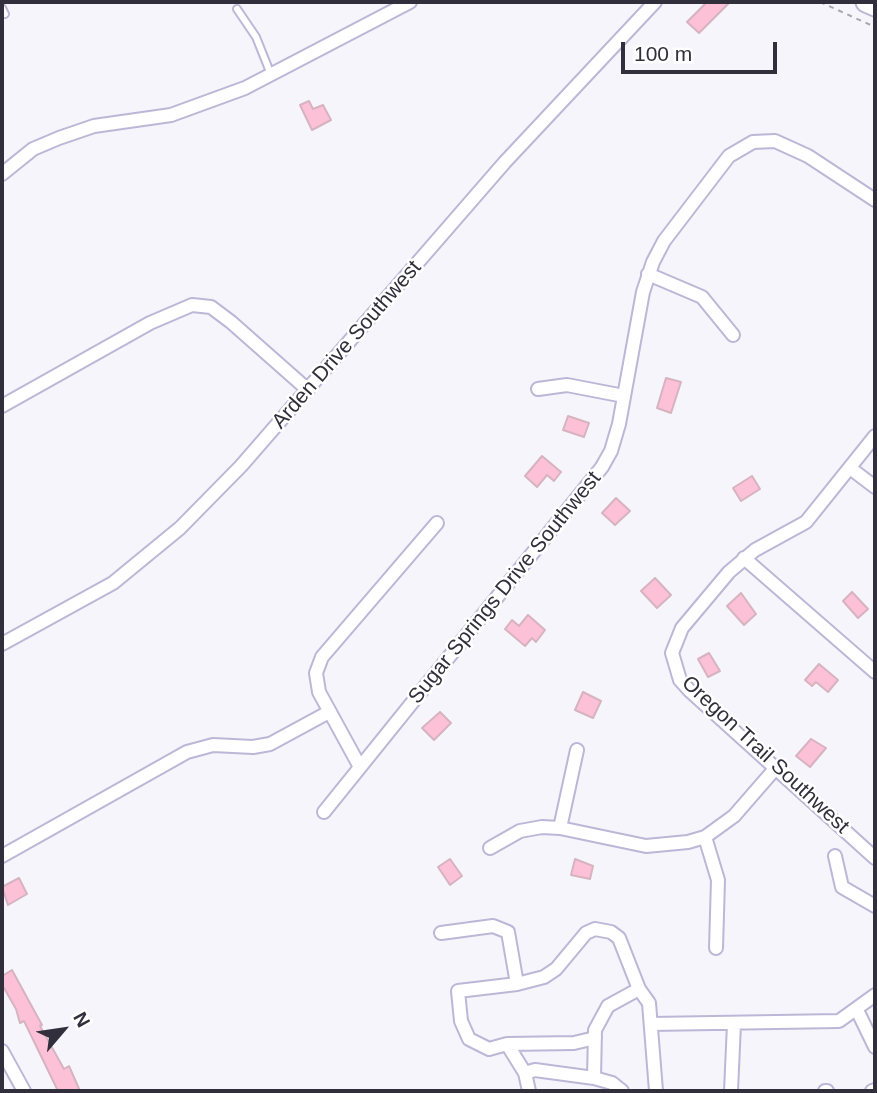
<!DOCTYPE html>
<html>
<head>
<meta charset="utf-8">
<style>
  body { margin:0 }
  #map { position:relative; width:877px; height:1093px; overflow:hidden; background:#f6f5fc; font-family:Helvetica,sans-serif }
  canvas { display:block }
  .frame { position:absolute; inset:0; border:4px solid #312f3b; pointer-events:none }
  .north { position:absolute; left:28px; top:995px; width:70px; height:70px; -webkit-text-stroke:5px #fff; paint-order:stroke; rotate:61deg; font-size:19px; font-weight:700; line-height:28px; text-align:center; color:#312f3b }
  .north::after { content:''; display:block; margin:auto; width:24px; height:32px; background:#312f3b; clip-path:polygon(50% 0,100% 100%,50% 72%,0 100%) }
  .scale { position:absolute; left:621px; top:42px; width:156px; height:32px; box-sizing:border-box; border:4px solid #312f3b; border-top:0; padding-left:9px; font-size:21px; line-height:24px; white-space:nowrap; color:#312f3b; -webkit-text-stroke:5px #fff; paint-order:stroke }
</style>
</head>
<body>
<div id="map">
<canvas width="877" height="1093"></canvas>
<div class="frame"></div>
<div class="north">N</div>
<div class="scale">100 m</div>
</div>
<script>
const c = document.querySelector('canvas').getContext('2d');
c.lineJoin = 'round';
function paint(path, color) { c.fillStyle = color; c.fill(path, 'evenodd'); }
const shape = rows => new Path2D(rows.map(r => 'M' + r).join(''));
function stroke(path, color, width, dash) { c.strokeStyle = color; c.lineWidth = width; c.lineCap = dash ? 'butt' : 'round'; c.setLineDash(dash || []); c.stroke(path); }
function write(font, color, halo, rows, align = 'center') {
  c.font = font + ' Helvetica,sans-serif'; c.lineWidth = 5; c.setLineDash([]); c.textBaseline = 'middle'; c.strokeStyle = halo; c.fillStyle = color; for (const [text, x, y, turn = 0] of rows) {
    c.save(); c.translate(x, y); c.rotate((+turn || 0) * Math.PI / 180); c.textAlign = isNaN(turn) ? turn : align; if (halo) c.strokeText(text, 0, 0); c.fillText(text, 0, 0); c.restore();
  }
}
const building = shape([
  [707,2,730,2,699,33,687,22,707,2],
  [309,101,313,109,323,105,331,120,312,130,300,105,309,101],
  [666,378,681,382,671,413,657,408,666,378],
  [568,416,589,423,584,437,563,430,568,416],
  [542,456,561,472,554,481,547,475,537,487,525,476,542,456],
  [752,476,760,489,741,501,733,488,752,476],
  [616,498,630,511,615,525,602,513,616,498],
  [655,578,671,595,657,608,641,591,655,578],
  [852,592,868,609,858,618,843,601,852,592],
  [741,593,756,614,744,625,727,606,741,593],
  [528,615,545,630,536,642,532,638,525,646,505,629,512,620,519,626,528,615],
  [709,653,720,671,708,677,698,659,709,653],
  [819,664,838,680,828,692,816,682,812,686,805,680,819,664],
  [583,692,601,701,593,718,575,710,583,692],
  [440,712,451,723,434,740,422,728,440,712],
  [811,739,826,748,810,767,796,756,811,739],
  [450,859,462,876,450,885,438,867,450,859],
  [575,859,593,866,590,879,571,875,575,859],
  [19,878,27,894,8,905,2,887,19,878],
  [12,970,42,1025,40,1026,64,1069,69,1066,80,1091,58,1091,24,1021,20,1023,16,1009,4,988,2,989,2,976,12,970]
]);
const path = shape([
  [820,2,875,27]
]);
const service = shape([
  [2,8,5,14],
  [237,9,256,37,270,72]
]);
const minor = shape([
  [2,174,33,149,59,138,94,126,171,115,245,88,410,2],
  [648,274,702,297,733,335],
  [538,389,567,385,624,396],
  [2,406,150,323,192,305,211,307,231,322,308,390],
  [875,436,806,522,755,550,729,572,682,628,672,653,680,680,689,690,875,858],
  [850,468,875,487],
  [744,558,875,672],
  [2,644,113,583,180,528,241,466,505,162,655,2],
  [360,767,319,692,316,673,322,657,437,523],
  [324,812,602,467,611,451,619,424,643,292,653,262,664,241,729,156,753,142,775,141,808,156,875,200],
  [560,828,577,750],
  [705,837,718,880,716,948],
  [490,848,520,831,542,827,560,828,646,846,688,842,705,837,734,816,774,770],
  [2,856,187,752,213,745,253,747,270,744,329,712],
  [835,856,842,887,875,906],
  [441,933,493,926,508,932,517,984],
  [857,1010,875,1047],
  [651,1024,839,1021,875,995],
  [507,1044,574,1043,595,1038],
  [2,1051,24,1091],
  [525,1073,535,1070,594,1078],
  [529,1091,525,1073,507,1044,489,1049,469,1039,461,1021,458,991,517,984,544,977,556,969,586,933,595,929,611,932,619,938,639,989,649,1003,656,1091],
  [622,1091,612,1083,594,1078,595,1030,608,1006,639,989],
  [731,1091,734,1024],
  [825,1091,827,1091],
  [872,1091,875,1090]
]);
const primary = shape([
  [866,2,875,6]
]);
const streetNames = [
  ["Arden Drive Southwest",347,345,-49],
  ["Sugar Springs Drive Southwest",505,588,-51],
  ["Oregon Trail Southwest",765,755,43]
];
paint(building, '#fdc1d7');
stroke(building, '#d6b3bf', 2);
stroke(service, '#bcb7d6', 10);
stroke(minor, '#bcb7d6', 16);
stroke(primary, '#bcb7d6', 23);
stroke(path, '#a8a7b0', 2, [5, 5]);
stroke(service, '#fff', 6);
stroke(minor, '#fff', 12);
stroke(primary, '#fff', 19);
write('21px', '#312f3b', '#fff', streetNames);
</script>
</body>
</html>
